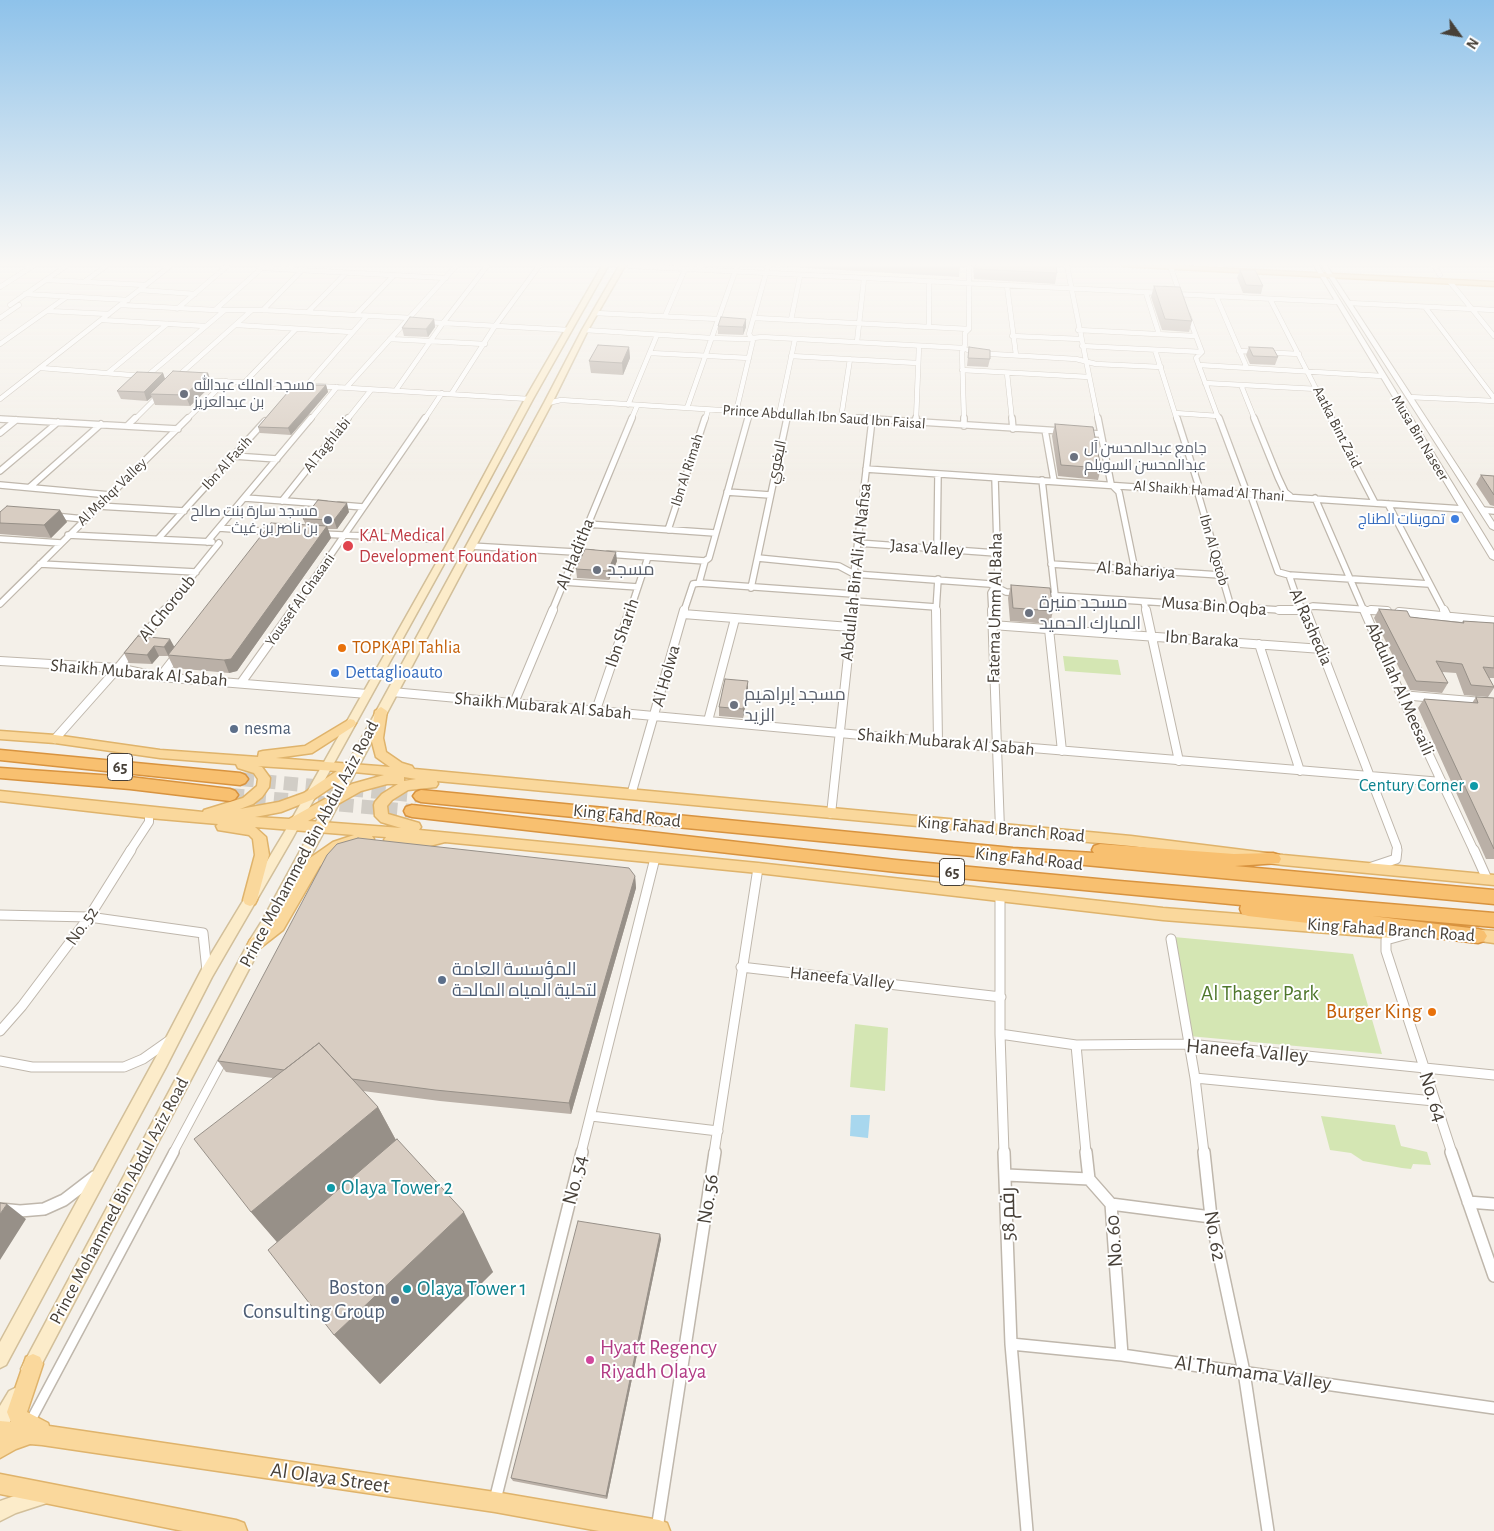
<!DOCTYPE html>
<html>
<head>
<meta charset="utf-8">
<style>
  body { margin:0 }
  #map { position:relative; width:1494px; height:1531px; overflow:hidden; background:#f4f0e9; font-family:"Alegreya Sans",sans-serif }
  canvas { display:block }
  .north { position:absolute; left:1434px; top:10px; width:50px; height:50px; -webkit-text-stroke:4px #fff; paint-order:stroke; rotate:122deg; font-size:14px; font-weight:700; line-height:20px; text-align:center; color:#474038 }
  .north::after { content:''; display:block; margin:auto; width:18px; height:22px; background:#474038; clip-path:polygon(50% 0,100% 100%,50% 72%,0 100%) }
</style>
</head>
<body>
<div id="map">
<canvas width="1494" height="1531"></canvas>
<div class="north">N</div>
</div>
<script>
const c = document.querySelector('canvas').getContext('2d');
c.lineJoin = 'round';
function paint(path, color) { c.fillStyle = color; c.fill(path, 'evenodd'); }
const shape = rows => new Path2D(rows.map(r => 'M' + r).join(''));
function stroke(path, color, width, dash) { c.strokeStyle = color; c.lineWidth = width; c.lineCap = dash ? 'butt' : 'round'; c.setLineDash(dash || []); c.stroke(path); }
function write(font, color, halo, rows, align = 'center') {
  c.font = font + ' "Alegreya Sans",Cairo,sans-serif'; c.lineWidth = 4; c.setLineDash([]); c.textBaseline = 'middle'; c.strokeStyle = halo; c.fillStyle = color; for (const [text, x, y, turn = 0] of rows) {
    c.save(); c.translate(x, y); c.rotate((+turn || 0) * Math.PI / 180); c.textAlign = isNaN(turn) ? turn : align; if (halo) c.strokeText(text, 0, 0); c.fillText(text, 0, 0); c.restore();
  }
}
const green = shape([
  [1063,656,1118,660,1121,675,1065,671],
  [1174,937,1353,954,1382,1054,1189,1036],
  [855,1024,888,1028,885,1091,850,1087],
  [1321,1116,1395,1125,1401,1146,1427,1152,1431,1165,1413,1164,1411,1169,1402,1168,1363,1161,1351,1153,1330,1150]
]);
const water = shape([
  [851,1115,870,1115,868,1138,850,1136]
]);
const motorwayTunnel = shape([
  [240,779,421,796],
  [230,795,412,811]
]);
const pedestrianFar1 = shape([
  [173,1153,224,1058]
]);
const pedestrian = shape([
  [30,1422,174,1152]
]);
const minorFar4 = shape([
  [630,266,1162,293],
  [1067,266,1098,420],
  [1434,266,1440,275],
  [263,268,446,278],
  [1171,268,1181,297],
  [47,280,146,285],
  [84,282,106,266],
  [929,282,929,327],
  [1450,282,1494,336],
  [1007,286,1016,355],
  [0,287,33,266],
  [140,290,195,294],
  [1146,293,1159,334],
  [25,294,128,300],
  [1174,294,1338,302],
  [1216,296,1247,368],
  [1270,299,1332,420],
  [1349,303,1494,310],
  [10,305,66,266],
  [121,305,215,310,264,266],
  [1425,307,1494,398],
  [177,309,227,266],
  [215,310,263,310,411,318],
  [263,310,302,270],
  [48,311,109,314],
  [308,312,346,273],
  [595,313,718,319],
  [356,315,394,275],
  [1188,315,1202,352,1196,358,1219,420],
  [665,316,685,269],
  [0,318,19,305],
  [755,318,969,329],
  [102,320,205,326],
  [791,320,800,276],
  [426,322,569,330],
  [237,325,351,332],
  [585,330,711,338,744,339,762,337,963,348,975,353,1076,359,1096,364,1161,367],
  [1078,330,1195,336],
  [1012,336,1080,339],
  [390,339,485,344],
  [857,342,864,279],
  [0,344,68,296],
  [1082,346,1202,352],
  [1155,350,1177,420],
  [1239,351,1299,354],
  [650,353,749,358],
  [791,356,917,363],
  [1199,365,1382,376],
  [41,368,143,376],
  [962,370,1089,377],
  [109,372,167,324],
  [1007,373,1012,420],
  [147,376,225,310],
  [177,377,252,310],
  [202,380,303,386],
  [244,383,296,329],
  [1205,383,1317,389],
  [1241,385,1255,420],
  [306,386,367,316],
  [317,386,529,399],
  [346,388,456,266],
  [396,390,443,323,487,266],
  [452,393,495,326,539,266],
  [1409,397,1494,401],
  [0,399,170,266],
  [548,403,561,400,878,420],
  [628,405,657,335],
  [687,408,737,266],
  [736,412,753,340,749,334,768,266],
  [1175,413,1218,416],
  [841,418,850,359],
  [0,419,11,420],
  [134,420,160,394],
  [186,420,226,381],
  [310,420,337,387],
  [347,420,371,390],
  [424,420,442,393],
  [631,420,637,406],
  [705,420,708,410],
  [748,420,750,413],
  [786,420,787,417,780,410,795,339],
  [916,420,919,346],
  [964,420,962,352,965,345,965,333,969,329,969,266]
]);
const minorFar3 = shape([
  [858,418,1062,431],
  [964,418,964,426],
  [1012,418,1013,429],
  [1098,418,1111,484,1119,492,1135,570],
  [1177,418,1198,484,1197,490,1231,607],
  [1219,418,1247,493,1251,496,1278,572,1289,575,1299,604,1306,611],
  [1254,418,1278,477,1285,492,1290,496],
  [1331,418,1375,503],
  [0,419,178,429],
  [916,423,916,418],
  [127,426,135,418],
  [1045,430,1054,481],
  [0,433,16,420],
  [1086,433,1100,434],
  [234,456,277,459],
  [866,469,1463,509],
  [0,471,58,422],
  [1042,480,1055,595],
  [0,485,110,495],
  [30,487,101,424],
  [727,492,770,495],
  [245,498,325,504],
  [1315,498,1364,611],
  [282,501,348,418],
  [1388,504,1444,611],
  [339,505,363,507],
  [98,506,184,511],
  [1483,510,1494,511],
  [54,516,84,519],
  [587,524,715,533],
  [219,528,274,532],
  [668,530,705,418],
  [321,534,431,539],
  [68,535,212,542],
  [0,539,61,543],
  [158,539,265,421],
  [207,542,311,418],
  [858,543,996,553],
  [470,546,592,553],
  [937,549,938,474],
  [608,554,705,561,709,558,748,418],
  [758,558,839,566,854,574,990,584,1006,592,1019,593],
  [40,564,196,572],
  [1051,564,1220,575],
  [1289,575,1429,584],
  [564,582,638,587],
  [699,583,853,594],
  [751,588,787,418],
  [1043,595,1296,611,1313,606,1387,611],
  [854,601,936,607],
  [1144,602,1146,611],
  [0,604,188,418],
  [164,611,219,543],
  [292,611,425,418],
  [552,611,632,418],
  [630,611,648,557],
  [684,611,693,584,699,583,705,561],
  [852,611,854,574,872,420],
  [936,611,938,579],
  [992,611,991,593,998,581,995,478]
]);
const minorFar2 = shape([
  [936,610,938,742],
  [992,610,1000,829],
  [1146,610,1179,761],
  [1279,610,1300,610],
  [1306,610,1397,847,1397,851],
  [1364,610,1401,695,1474,851],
  [1371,610,1387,611],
  [1444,610,1447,616],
  [1399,612,1494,621],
  [683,614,850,627],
  [992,625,1322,649],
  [1049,629,1062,751],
  [1259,644,1300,771],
  [0,661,118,668,160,677,367,694],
  [160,677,177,655],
  [241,683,293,610],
  [392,692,992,747,996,745,1442,782],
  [1401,695,1494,703],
  [514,703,553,610],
  [596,710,630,610],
  [708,721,735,619],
  [55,739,118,668,165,610],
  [631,795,684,610],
  [831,814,853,610],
  [130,851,149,822,149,813]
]);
const minorFar1 = shape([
  [1474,850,1487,879],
  [1372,867,1396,859,1397,850],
  [1000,896,1000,1034,1004,1153],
  [0,915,89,917,203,933,207,971],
  [1411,933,1386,940,1386,951,1452,1153],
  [1171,939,1195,1078,1204,1153],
  [741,967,1001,997],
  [0,1031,22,1006,89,917,131,850],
  [1000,1034,1076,1045,1189,1044,1494,1075],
  [1076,1045,1086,1153],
  [0,1061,32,1067,124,1067,143,1059,170,1040],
  [1195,1078,1434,1101],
  [591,1116,718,1131],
  [581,1153,655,858],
  [714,1153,758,868]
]);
const minor = shape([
  [1004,1152,1011,1344,1027,1531],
  [1086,1152,1089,1179,1111,1204,1122,1355],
  [1204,1152,1211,1217,1244,1372,1268,1531],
  [1451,1152,1494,1276],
  [1007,1175,1089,1179],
  [1468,1202,1494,1204],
  [1111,1204,1211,1217],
  [0,1209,20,1211,44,1209,64,1200,94,1177],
  [1011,1344,1122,1355,1494,1408],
  [495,1500,582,1152],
  [657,1529,715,1152]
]);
const tertiary = shape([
  [1314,266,1319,266,1494,551,1494,560,1490,558,1314,266],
  [1322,266,1327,266,1494,522,1494,530,1490,528,1322,266]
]);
const secondary = shape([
  [602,266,608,266,533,399,455,544,292,839,212,977,166,1067,6,1365,0,1368,0,1342,156,1057,202,969,284,833,447,544,525,399,602,266],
  [619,266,625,266,588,330,552,403,272,929,260,948,36,1375,30,1378,24,1375,21,1369,24,1363,250,940,262,921,544,403,582,330,619,266],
  [15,1388,21,1391,24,1397,6,1429,0,1432,0,1406,9,1391,15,1388],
  [43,1486,50,1488,52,1495,50,1502,16,1513,0,1521,0,1501,43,1486]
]);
const primary = shape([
  [1122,266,1175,266,1494,282,1494,286,1122,266],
  [381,707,387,711,383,738,386,752,402,763,412,766,414,769,1131,836,1283,855,1494,875,1494,885,1283,865,1131,846,437,781,438,784,436,787,408,790,392,800,387,806,388,814,419,823,421,827,419,830,758,863,1163,908,1391,926,1396,928,1398,932,1396,936,1391,938,1163,920,758,873,445,842,418,849,391,845,386,844,384,840,386,837,372,836,374,839,372,843,352,845,320,866,283,930,260,948,255,950,250,948,248,944,250,940,273,922,310,858,333,842,354,835,255,827,266,837,269,855,257,900,255,904,250,906,245,904,243,900,255,855,253,839,249,835,218,830,216,826,218,824,149,818,0,801,0,791,203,812,204,810,243,798,257,786,258,779,254,773,238,768,236,764,160,758,55,743,0,739,0,731,55,735,160,750,258,757,259,752,263,751,305,746,350,719,354,720,356,723,354,726,312,753,276,758,390,767,376,757,371,738,375,711,381,707],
  [258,766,337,771,304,793,279,802,240,809,253,804,262,797,269,787,270,778,262,767,258,766],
  [354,772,384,775,352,784,289,819,255,817,281,812,314,799,354,772],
  [404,777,416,779,404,781,404,777],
  [387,784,398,784,382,794,375,802,374,805,375,816,381,822,401,828,308,821,361,791,387,784],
  [1471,929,1494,931,1494,943,1466,939,1464,935,1466,931,1471,929],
  [33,1354,40,1357,43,1364,27,1412,48,1423,49,1426,495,1492,659,1520,667,1523,670,1531,599,1531,495,1512,42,1445,30,1444,16,1449,0,1458,0,1421,11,1422,7,1412,26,1357,33,1354],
  [0,1474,236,1520,244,1523,247,1531,183,1531,0,1494,0,1474]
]);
const motorway = shape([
  [0,750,240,773,245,775,248,779,245,783,240,785,0,760,0,750],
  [0,768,130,777,230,789,235,791,238,795,235,799,230,801,130,789,0,778,0,768],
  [421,790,1013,848,1094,853,1092,850,1094,846,1100,844,1234,854,1273,853,1279,855,1281,859,1279,863,1235,866,1494,890,1494,904,1043,861,1013,860,421,802,416,800,413,796,416,792,421,790],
  [412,805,896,860,1119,881,1494,913,1494,927,1372,916,1478,929,1484,931,1487,936,1484,941,1478,943,1248,916,1242,914,1240,909,1241,905,896,872,412,817,406,815,404,811,406,807,412,805]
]);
const wall = shape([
  [774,266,960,266,959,277],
  [973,266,1056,266,1057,273,1055,284,974,279],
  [1240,270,1263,286,1261,294,1243,293,1237,278],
  [1154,286,1192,321,1189,332,1162,330,1151,297],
  [434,319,435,327,428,337,404,336,402,328],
  [718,326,746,327,743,335,718,334],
  [629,347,630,358,623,375,591,373,589,361],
  [969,347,990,359,988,367,967,366],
  [1249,347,1278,357,1275,365,1250,364,1246,355],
  [163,373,165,379,208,373,212,385,190,406,155,405,152,397,147,401,121,399,117,391],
  [326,385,328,392,291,435,260,433,258,427,288,393],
  [1055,424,1101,468,1098,480,1058,476,1052,436],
  [1481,475,1494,476,1494,506,1490,505,1476,484],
  [60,510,67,522,51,538,0,534,0,512],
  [349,512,337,529,328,529,331,538,237,671,229,673,174,668,168,656,159,656,152,664,129,663,124,653,138,636,174,647,306,525,303,519],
  [617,561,609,580,577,578,576,569],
  [1011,585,1053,611,1050,624,1010,621,1008,598],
  [1379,609,1410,617,1462,623,1463,621,1494,623,1494,678,1489,678,1494,687,1494,688,1488,697,1464,695,1456,673,1442,672,1448,683,1442,693,1410,690,1374,618],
  [748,690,743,718,719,716,719,707],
  [1476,697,1494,698,1494,859,1486,859,1418,708,1424,699,1472,703],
  [635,876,636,888,571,1114,440,1101,363,1091,378,1107,396,1140,493,1272,380,1384,334,1335,277,1242,251,1212,273,1078,226,1072,218,1061],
  [660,1234,661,1239,607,1499,513,1481,511,1478]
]);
const shadedWall = shape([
  [434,319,435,327,428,337,426,329],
  [746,319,746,327,743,335,743,327],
  [629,347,630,358,623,375,622,363],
  [163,373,166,382,150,394,152,397,147,401,144,392],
  [208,373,212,385,190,406,185,395],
  [326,385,328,392,291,435,288,428],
  [347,503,349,512,337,529,334,520],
  [60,510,67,522,51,538,44,525],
  [327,526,331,538,237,671,229,673,224,660],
  [616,552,617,561,609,580,608,571],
  [170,639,175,648,168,655,164,647],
  [154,646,159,656,152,664,147,655],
  [748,681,748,690,743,718,743,709],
  [635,876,636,888,571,1114,569,1103],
  [378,1107,413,1172,302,1271,251,1212],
  [7,1204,26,1219,0,1260,0,1214],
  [464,1212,493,1272,380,1384,334,1335],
  [660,1234,661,1239,607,1499,606,1496]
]);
const building = shape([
  [975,266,1056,266,1057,273,975,269,975,266],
  [1240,270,1255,270,1263,286,1246,285,1240,270],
  [1154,286,1180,287,1192,321,1165,319,1154,286],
  [410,317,434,319,426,329,402,328,410,317],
  [721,317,746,319,743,327,718,326,721,317],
  [598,345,629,347,622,363,589,361,598,345],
  [969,347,990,350,990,359,968,358,969,347],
  [1249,347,1273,348,1278,357,1253,356,1249,347],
  [173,371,208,373,185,395,150,394,173,371],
  [137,372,163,373,144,392,117,391,137,372],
  [294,385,326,385,288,428,258,427,294,385],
  [1055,424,1093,427,1101,468,1061,465,1055,424],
  [1481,475,1494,476,1494,495,1481,475],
  [318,500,347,503,334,520,303,519,318,500],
  [7,506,60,510,44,525,0,523,0,512,7,506],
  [271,523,327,526,231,659,224,660,168,655,271,523],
  [585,549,616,552,608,571,576,569,585,549],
  [1011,585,1050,588,1053,611,1013,608,1011,585],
  [1379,609,1407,611,1410,617,1464,623,1463,621,1494,623,1494,668,1483,667,1494,687,1471,685,1462,664,1436,661,1448,683,1416,681,1379,609],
  [138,636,170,639,164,647,154,646,147,655,124,653,138,636],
  [725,679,748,681,743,709,719,707,725,679],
  [1476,697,1494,698,1494,849,1424,699,1478,703,1476,697],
  [358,838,629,868,635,876,569,1103,435,1090,352,1079,319,1043,284,1070,218,1061,327,855,337,844,358,838],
  [319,1043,378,1107,251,1212,194,1139,319,1043],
  [397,1139,464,1212,334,1335,268,1250,397,1139],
  [0,1203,7,1204,0,1214,0,1203],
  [578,1221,660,1234,606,1496,511,1478,578,1221]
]);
const markers = [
  [184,394,5,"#6b7280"],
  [1074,457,5,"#6b7280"],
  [1455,519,5,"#3f7fe0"],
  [328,520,5,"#6b7280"],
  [348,546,6,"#e0444e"],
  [597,570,5,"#6b7280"],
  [1029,613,5,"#6b7280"],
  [342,648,5,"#e8710a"],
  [335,673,5,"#3f7fe0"],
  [734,705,5,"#6b7280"],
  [234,729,5,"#5c6f8a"],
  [1474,786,5,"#0f9aa8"],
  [442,980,5,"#5c6f8a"],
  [1432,1012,5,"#e8710a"],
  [331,1188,5,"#0f9aa8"],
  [407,1289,5,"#0f9aa8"],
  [395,1300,5,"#5c6f8a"],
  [590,1360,5,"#d1479c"]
];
const farWorshipnames = [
  ["مسجد الملك عبدالله",194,385],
  ["بن عبدالعزيز",194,402],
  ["جامع عبدالمحسن آل",1084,448],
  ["عبدالمحسن السويلم",1084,465],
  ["مسجد سارة بنت صالح",318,511,"right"],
  ["بن ناصر بن غيث",318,528,"right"]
];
const farStreetnames = [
  ["Prince Abdullah Ibn Saud Ibn Faisal",824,417,4],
  ["Aatka Bint Zaid",1337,427,63],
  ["Musa Bin Naseer",1420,438,59],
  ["Al Taghlabi",327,445,-51],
  ["البغوي",777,462,-78],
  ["Ibn Al Fasih",227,463,-48],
  ["Ibn Al Rimah",687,470,-72],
  ["Al Shaikh Hamad Al Thani",1209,491,4],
  ["Al Mshqr Valley",112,492,-44],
  ["Ibn Al Qotob",1214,550,74],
  ["Youssef Al Ghasani",300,600,-55]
];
const farShopnames = [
  ["تموينات الطناج",1445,519]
];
const shields = [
  [120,767,25],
  [952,872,25]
];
const shieldNames = [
  ["65",120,767],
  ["65",952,872]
];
const healthNames = [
  ["KAL Medical",359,536],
  ["Development Foundation",359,557]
];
const streetNames = [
  ["Jasa Valley",927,548,4],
  ["Al Haditha",575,554,-68],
  ["Al Bahariya",1136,570,4],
  ["Abdullah Bin Ali Al Nafisa",856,572,-84],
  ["Musa Bin Oqba",1214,606,4],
  ["Al Ghoroub",167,608,-51],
  ["Fatema Umm Al Baha",995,608,-89],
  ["Al Rashedia",1311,627,66],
  ["Ibn Sharih",622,633,-71],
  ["Ibn Baraka",1202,639,4],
  ["Shaikh Mubarak Al Sabah",139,673,5],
  ["Al Holwa",666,676,-74],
  ["Abdullah Al Meesaili",1400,689,66],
  ["Shaikh Mubarak Al Sabah",543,706,5],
  ["Shaikh Mubarak Al Sabah",946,742,5],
  ["King Fahd Road",627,816,6],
  ["King Fahad Branch Road",1001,829,5],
  ["Prince Mohammed Bin Abdul Aziz Road",309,844,-62],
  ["King Fahd Road",1029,859,6],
  ["No. 52",82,926,-55],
  ["King Fahad Branch Road",1391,930,4],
  ["Haneefa Valley",842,978,6],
  ["Prince Mohammed Bin Abdul Aziz Road",119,1201,-62]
];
const worshipNames = [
  ["مسجد",607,570],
  ["مسجد منيرة",1039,603],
  ["المبارك الحميد",1039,624],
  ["مسجد إبراهيم",744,695],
  ["الزيد",744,716]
];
const foodNames = [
  ["TOPKAPI Tahlia",352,648]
];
const shopNames = [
  ["Dettaglioauto",345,673]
];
const serviceNames = [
  ["nesma",244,729],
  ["المؤسسة العامة",452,970],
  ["لتحلية المياه المالحة",452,991]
];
const cultureNames = [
  ["Century Corner",1464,786]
];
const nearParknames = [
  ["Al Thager Park",1260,994]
];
const nearFoodnames = [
  ["Burger King",1422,1012]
];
const nearStreetnames = [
  ["Haneefa Valley",1247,1051,5],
  ["No. 64",1433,1097,72],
  ["No. 54",575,1180,-76],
  ["No. 56",708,1199,-81],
  ["رقم 58",1008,1214,-91],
  ["No. 62",1215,1236,80],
  ["No. 60",1114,1241,-94],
  ["Al Thumama Valley",1253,1373,8],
  ["Al Olaya Street",330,1478,8]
];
const nearCulturenames = [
  ["Olaya Tower 2",341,1188],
  ["Olaya Tower 1",417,1289]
];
const nearServicenames = [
  ["Boston",385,1288],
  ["Consulting Group",385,1312]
];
const nearHotelnames = [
  ["Hyatt Regency",600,1348],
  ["Riyadh Olaya",600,1372]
];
paint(green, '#d4e6b3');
paint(water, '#a8d7ee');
stroke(motorwayTunnel, '#d1cdc6', 14, [14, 8]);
stroke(pedestrianFar1, '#bfb7ac', 10);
stroke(pedestrian, '#bfb7ac', 12);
stroke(minorFar4, '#bfb7ac', 5.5);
stroke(minorFar3, '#bfb7ac', 8);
stroke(minorFar2, '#bfb7ac', 10);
stroke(minorFar1, '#bfb7ac', 11);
stroke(minor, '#bfb7ac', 14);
stroke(tertiary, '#bfb7ac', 2);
stroke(secondary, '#d2bf9a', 3);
stroke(primary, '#dfb36b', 3);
stroke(motorway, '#d8933f', 3);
stroke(pedestrianFar1, '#fff', 8);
stroke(pedestrian, '#fff', 9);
stroke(minorFar4, '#fff', 4.5);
stroke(minorFar3, '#fff', 5.5);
stroke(minorFar2, '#fff', 8);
stroke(minorFar1, '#fff', 9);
stroke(minor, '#fff', 11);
paint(tertiary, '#fff');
paint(secondary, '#fcecca');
paint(primary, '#fad89c');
paint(motorway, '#f8c070');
paint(wall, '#bab0a7');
paint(shadedWall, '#979088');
paint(building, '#d8cdc2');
stroke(building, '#979088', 1);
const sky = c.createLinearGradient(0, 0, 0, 481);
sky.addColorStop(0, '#8ec2ea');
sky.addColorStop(0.55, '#faf8f5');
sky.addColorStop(1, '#faf8f500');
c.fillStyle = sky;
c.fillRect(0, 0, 1494, 481);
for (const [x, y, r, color] of markers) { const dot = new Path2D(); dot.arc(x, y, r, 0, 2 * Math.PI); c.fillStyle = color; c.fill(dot); stroke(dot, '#fff', 2); }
write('15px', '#5b616d', '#fff', farWorshipnames, 'left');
write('15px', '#474038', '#fff', farStreetnames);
write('15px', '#366cbe', '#fff', farShopnames, 'right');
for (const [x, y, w] of shields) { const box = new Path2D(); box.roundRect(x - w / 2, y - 13.5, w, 27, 4); c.fillStyle = '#fff'; c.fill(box); stroke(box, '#474038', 1); }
write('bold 16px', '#474038', null, shieldNames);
write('18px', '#be3a42', '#fff', healthNames, 'left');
write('18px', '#474038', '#fff', streetNames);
write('18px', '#5b616d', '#fff', worshipNames, 'left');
write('18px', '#c56008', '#fff', foodNames, 'left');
write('18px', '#366cbe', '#fff', shopNames, 'left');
write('18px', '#4e5e75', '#fff', serviceNames, 'left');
write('18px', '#0d838f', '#fff', cultureNames, 'right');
write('21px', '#4f772c', '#fff', nearParknames);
write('21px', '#c56008', '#fff', nearFoodnames, 'right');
write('21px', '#474038', '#fff', nearStreetnames);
write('21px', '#0d838f', '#fff', nearCulturenames, 'left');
write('21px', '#4e5e75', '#fff', nearServicenames, 'right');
write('21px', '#b23c85', '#fff', nearHotelnames, 'left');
</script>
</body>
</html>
